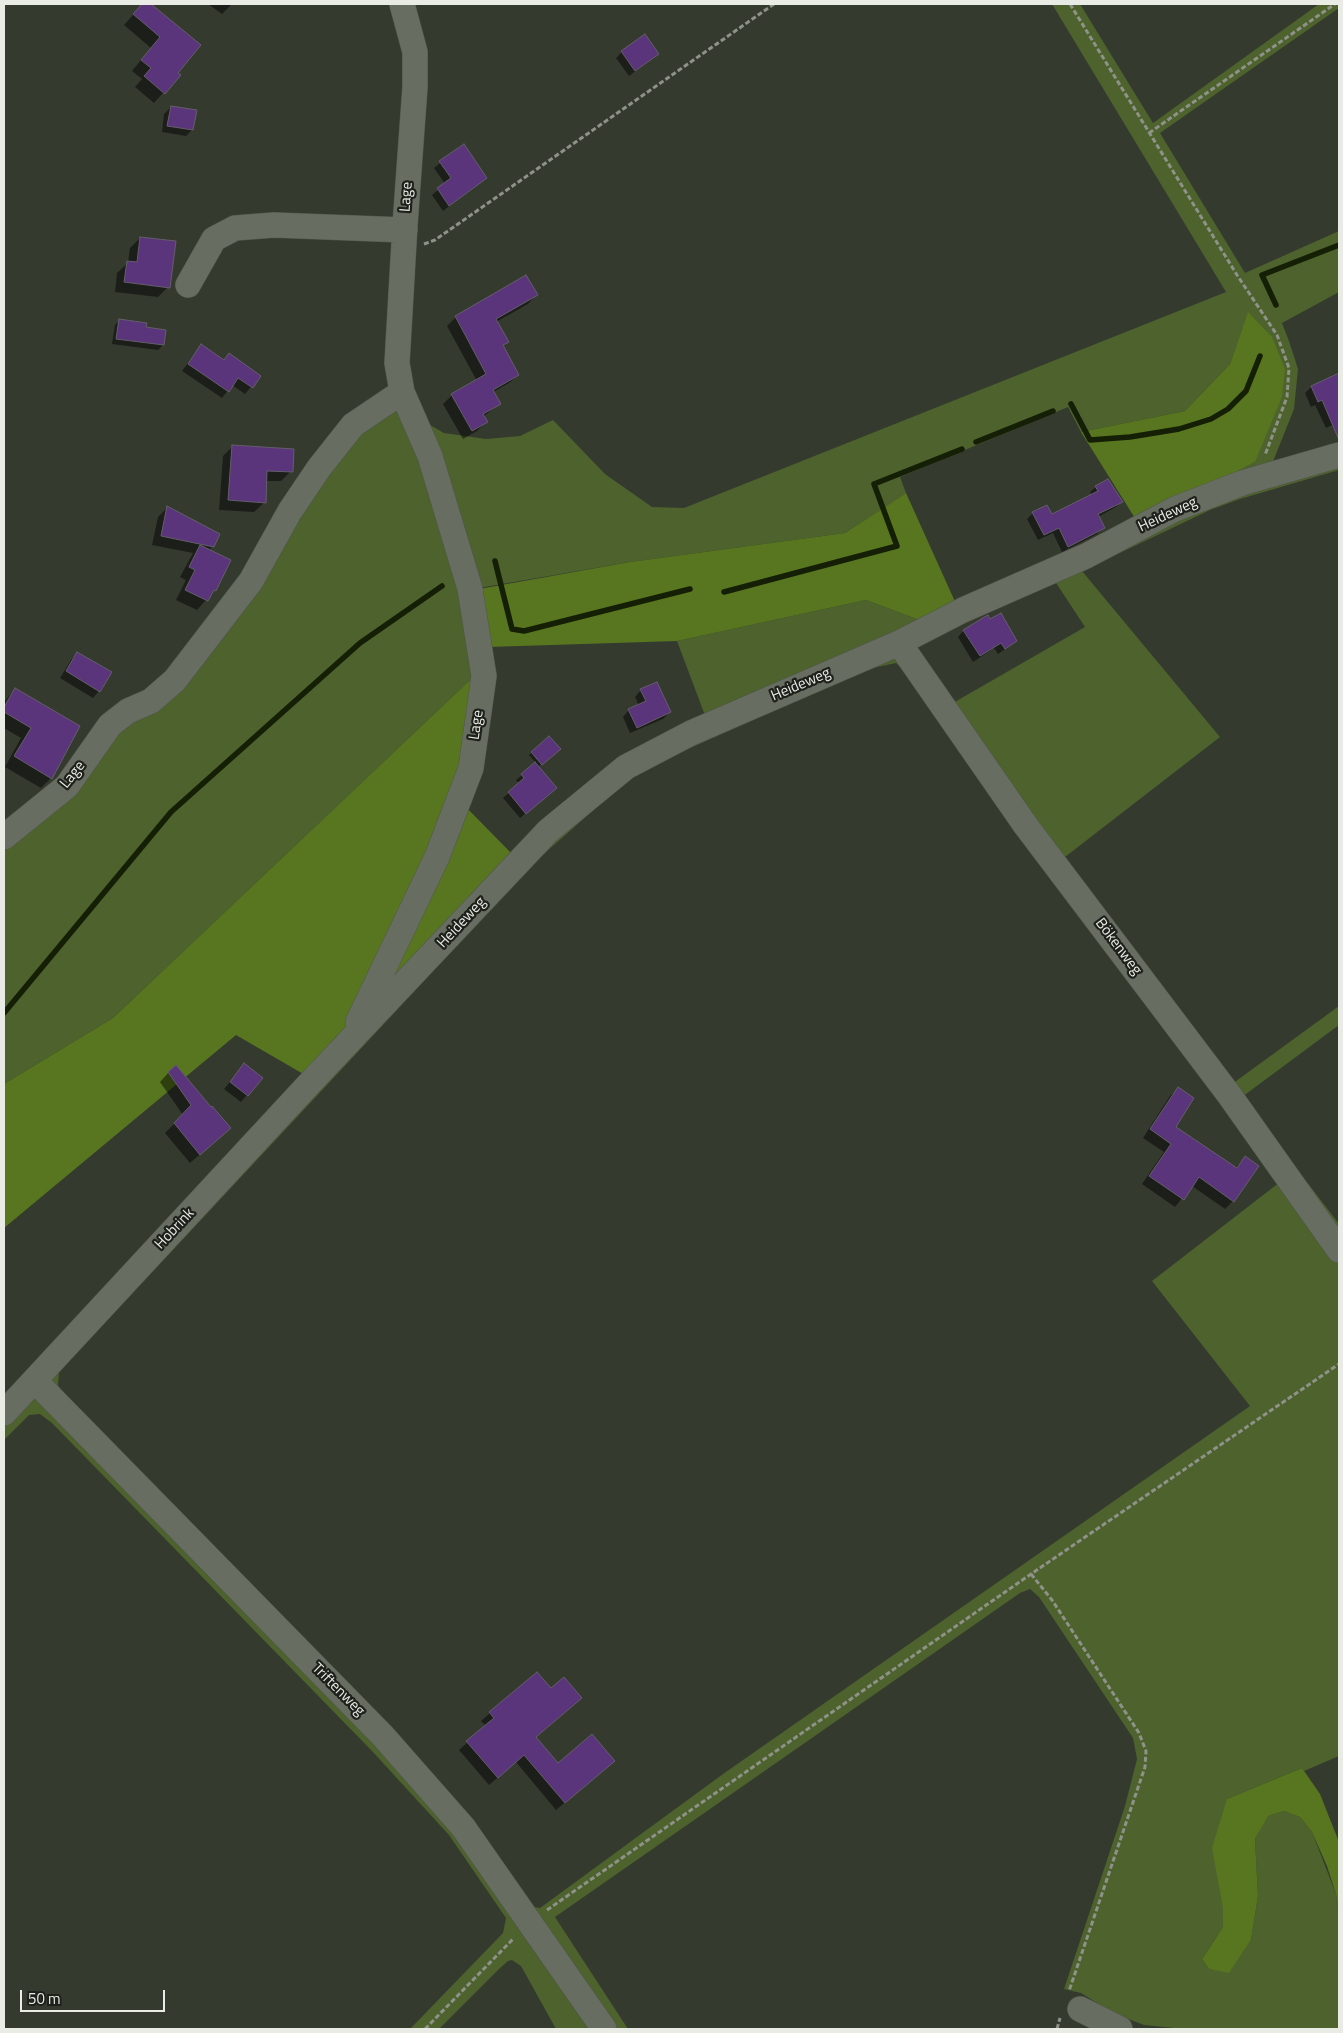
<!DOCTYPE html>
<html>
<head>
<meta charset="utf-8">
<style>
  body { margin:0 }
  #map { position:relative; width:1343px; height:2033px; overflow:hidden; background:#353a2f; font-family:"Titillium Web",sans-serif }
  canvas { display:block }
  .frame { position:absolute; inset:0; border:5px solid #e9ece5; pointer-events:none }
  .scale { position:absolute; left:20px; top:1990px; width:145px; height:22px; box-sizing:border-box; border:2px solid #e9ece5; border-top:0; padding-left:6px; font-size:15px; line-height:18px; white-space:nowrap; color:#e9ece5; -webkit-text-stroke:4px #1e201b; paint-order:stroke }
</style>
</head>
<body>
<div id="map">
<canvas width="1343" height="2033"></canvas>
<div class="frame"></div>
<div class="scale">50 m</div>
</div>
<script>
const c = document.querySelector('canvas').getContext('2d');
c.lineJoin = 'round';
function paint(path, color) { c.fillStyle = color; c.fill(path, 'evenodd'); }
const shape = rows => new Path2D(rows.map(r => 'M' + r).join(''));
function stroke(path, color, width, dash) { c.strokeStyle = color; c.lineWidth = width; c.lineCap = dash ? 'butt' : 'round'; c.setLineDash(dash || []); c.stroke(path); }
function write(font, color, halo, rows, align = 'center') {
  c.font = font + ' "Titillium Web",sans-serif'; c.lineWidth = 4.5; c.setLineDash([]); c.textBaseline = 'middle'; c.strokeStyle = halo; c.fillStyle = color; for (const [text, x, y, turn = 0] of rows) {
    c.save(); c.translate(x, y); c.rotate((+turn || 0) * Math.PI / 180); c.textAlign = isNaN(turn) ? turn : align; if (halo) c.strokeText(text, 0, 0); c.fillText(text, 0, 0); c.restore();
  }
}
const green = shape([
  [1052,4,1080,4,1153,123,1319,4,1339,4,1339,8,1160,133,1245,273,1339,231,1339,292,1282,323,1289,341,1298,369,1294,409,1272,464,1339,447,1339,470,1240,499,1210,510,1082,571,1220,737,1065,857,1232,1084,1339,1006,1339,1025,1242,1097,1339,1224,1339,1756,1304,1771,1302,1768,1227,1799,1223,1927,1202,1959,1209,1969,1229,1972,1251,1940,1258,1896,1255,1839,1267,1816,1284,1811,1300,1817,1312,1832,1336,1894,1339,1911,1339,2029,1183,2029,1144,2025,1113,2013,1081,1993,1064,1989,1125,1806,1137,1759,1133,1738,1039,1597,1030,1589,1020,1593,555,1917,628,2029,556,2029,521,1966,512,1960,508,1961,499,1969,439,2029,410,2029,503,1933,506,1918,449,1835,372,1751,52,1423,40,1414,29,1415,4,1440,4,1395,513,855,706,718,677,641,866,600,922,621,912,644,953,703,1085,627,1045,566,1255,462,1248,313,1230,364,1185,411,1081,432,1068,407,900,477,906,493,845,533,630,562,479,588,490,676,469,681,113,1018,4,1084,4,832,149,697,242,584,346,419,402,409,444,433,486,439,520,436,553,420,605,474,652,507,684,508,1226,292],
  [896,663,906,673,1280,1182,1152,1281,1250,1406,723,1774,540,1908,529,1906,65,1396,58,1385,59,1372,537,860,631,777,677,754,835,683,877,667]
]);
const forest = shape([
  [1248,312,1272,337,1285,369,1282,397,1255,462,1138,523,1081,432,1185,411,1230,364],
  [906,493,957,606,922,621,866,600,677,641,488,647,479,589,630,562,845,533],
  [490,676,463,804,513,855,305,1075,236,1035,4,1228,4,1084,113,1018,469,681],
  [1302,1768,1320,1794,1339,1842,1339,1911,1336,1894,1327,1866,1312,1832,1300,1817,1284,1811,1268,1816,1255,1839,1258,1896,1251,1940,1229,1973,1209,1969,1202,1959,1223,1927,1223,1908,1212,1848,1227,1799]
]);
const shadow = shape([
  [143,4,149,4,199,45,176,73,179,75,154,103,135,87,142,79,132,71,151,48,124,25],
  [208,4,232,4,222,14],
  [622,52,657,54,629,76,616,58],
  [171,107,192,130,186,136,162,132,164,114],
  [463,145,486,178,443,211,432,195,445,184,434,168],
  [140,238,168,287,158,297,115,292,117,273,128,263,130,248],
  [525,277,536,295,528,304,496,322,507,341,502,347,518,375,509,383,493,392,499,404,483,417,486,422,477,431,463,439,443,404,452,395,477,381,447,326,456,317],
  [119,321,145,329,163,345,158,350,112,344,115,325],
  [201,346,223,361,229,355,260,376,245,394,232,385,222,398,182,371],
  [1339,374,1339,422,1326,428,1315,405,1311,407,1305,393,1311,387],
  [233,446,291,471,281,481,265,481,265,502,254,512,219,510,223,456],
  [1096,487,1122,502,1116,507,1098,517,1103,528,1097,534,1062,552,1053,533,1038,540,1027,519,1033,513,1051,516,1092,495,1090,492],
  [167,508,213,546,208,551,229,561,215,590,197,610,176,600,186,580,180,577,193,553,152,545,158,517],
  [990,621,1016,641,998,654,994,648,973,662,958,637,964,630],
  [77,653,99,691,93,698,60,678,71,660],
  [15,689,79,726,51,778,41,788,5,767,21,738,4,728,4,702],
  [641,690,670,712,663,719,630,733,623,717,629,710,639,706,635,697],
  [532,752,556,752,538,767,550,793,520,818,503,798,519,784,516,780,536,763,529,755],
  [244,1065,247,1095,241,1102,224,1089],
  [169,1072,220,1137,190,1163,165,1133,183,1115,160,1082],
  [1178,1089,1174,1128,1235,1168,1245,1158,1233,1201,1225,1209,1192,1186,1175,1207,1142,1184,1164,1152,1143,1138,1170,1096],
  [536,1673,551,1690,572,1706,535,1738,558,1764,605,1769,556,1810,516,1762,489,1785,459,1750,486,1726,481,1721,490,1713]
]);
const stream = shape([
  [1276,305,1262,275,1339,245],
  [1071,404,1090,440,1130,437,1179,429,1211,419,1228,409,1246,391,1260,356],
  [976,442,1053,411],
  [495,561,512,629,524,631,690,589],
  [724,592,897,546,874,484,962,449],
  [4,1013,171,812,360,643,442,586]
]);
const building = shape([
  [142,4,151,4,201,45,178,73,181,75,165,94,144,76,151,68,141,60,160,37,133,14,142,4],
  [645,34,659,54,635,71,621,51,645,34],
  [171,106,197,110,193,130,167,126,171,106],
  [464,144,487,178,449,206,437,188,451,178,439,161,464,144],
  [140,237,176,241,170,288,124,282,127,261,137,262,140,237],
  [526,275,538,295,496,319,509,342,503,345,519,375,493,390,501,404,483,414,488,422,472,431,451,394,486,374,455,316,526,275],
  [119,319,147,323,146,327,166,330,164,345,116,339,119,319],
  [201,344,224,360,229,353,261,376,253,388,238,378,229,392,188,364,201,344],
  [1339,373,1339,440,1322,400,1318,402,1311,386,1339,373],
  [232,445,294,449,293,472,267,471,266,503,228,500,232,445],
  [1108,479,1123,502,1098,514,1105,528,1068,547,1059,528,1044,535,1032,512,1047,505,1052,514,1098,491,1095,486,1108,479],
  [167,506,220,534,214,547,161,536,167,506],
  [200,545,231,560,216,591,214,590,208,601,185,590,195,570,189,567,200,545],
  [1001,613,1017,641,1005,649,1001,643,980,656,963,630,986,616,988,615,990,619,1001,613],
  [77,652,112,672,100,692,66,671,77,652],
  [657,682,671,712,637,728,628,709,646,701,640,689,657,682],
  [15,688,80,726,52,779,14,756,31,728,4,712,4,707,15,688],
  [549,736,561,749,542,765,531,752,549,736],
  [535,762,557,788,526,814,508,792,524,778,521,774,535,762],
  [244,1063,263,1078,248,1096,230,1082,244,1063],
  [176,1065,211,1107,212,1106,231,1128,200,1155,174,1123,191,1105,168,1072,176,1065],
  [1178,1087,1194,1098,1176,1127,1237,1168,1245,1156,1259,1166,1234,1202,1199,1177,1184,1200,1149,1176,1171,1144,1150,1129,1178,1087],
  [537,1672,551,1688,564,1677,582,1698,536,1737,558,1763,592,1734,615,1761,565,1803,524,1755,498,1778,466,1741,494,1718,489,1712,537,1672]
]);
const path = shape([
  [1070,4,1237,275,1277,335,1289,368,1287,397,1265,455],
  [1149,133,1335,4],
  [424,244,435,240,774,4],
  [1031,1574,1052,1600,1139,1733,1146,1751,1145,1767,1069,1991],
  [547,1910,1031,1574,1339,1364],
  [425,2029,514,1938],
  [1057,2029,1060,2018]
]);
const minor = shape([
  [188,285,214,239,235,228,274,225,405,230],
  [899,643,1026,826,1230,1096,1339,1250],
  [4,837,67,786,110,725,128,711,151,701,175,680,251,581,290,511,319,468,353,425,402,392],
  [358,1022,437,857,471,768,484,676,470,589,430,456,402,392,397,363,405,225,415,87,415,52,402,4],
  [35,1381,383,1736,463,1827,604,2029],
  [4,1413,309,1084,548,831,626,767,691,733,899,643,963,610,1086,556,1175,509,1242,483,1339,455],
  [1080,2009,1120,2029]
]);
const streetNames = [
  ["Lage",407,197,-86],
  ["Heideweg",1168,515,-25],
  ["Heideweg",801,685,-23],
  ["Lage",477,725,-82],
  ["Lage",73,775,-51],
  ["Heideweg",462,923,-47],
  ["Bökenweg",1118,947,53],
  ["Hobrink",175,1229,-47],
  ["Triftenweg",338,1690,45]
];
paint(green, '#4d622d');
paint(forest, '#57761f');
paint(shadow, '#0007');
stroke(stream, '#151f05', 5.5);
paint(building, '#5b357b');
stroke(building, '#645e6a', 1);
stroke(minor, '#51564c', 26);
stroke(path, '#8e9289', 3, [5, 2.5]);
stroke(minor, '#676d60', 25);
write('15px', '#e9ece5', '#1e201b', streetNames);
</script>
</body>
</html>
